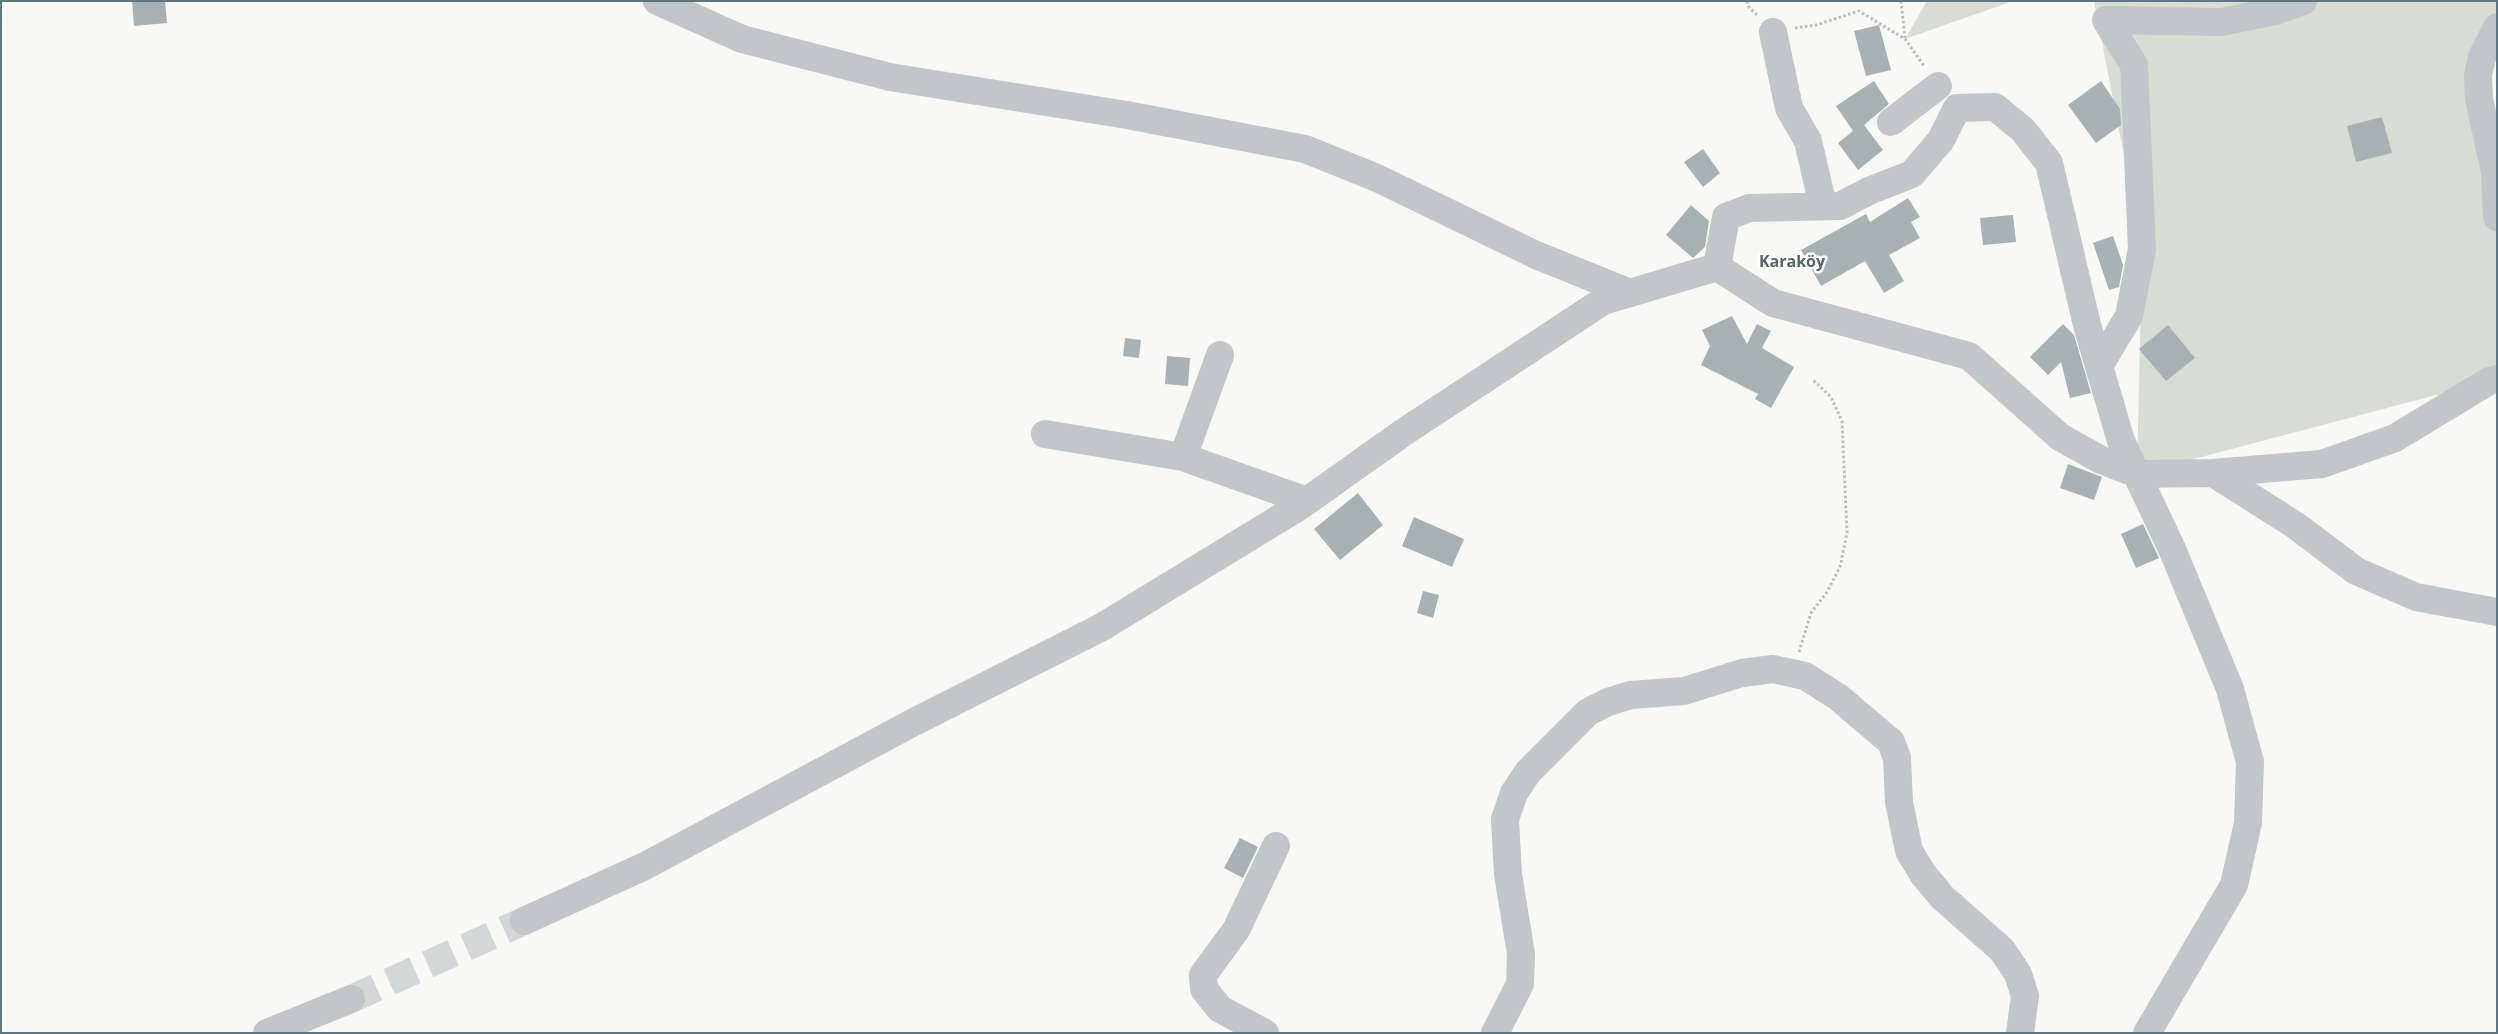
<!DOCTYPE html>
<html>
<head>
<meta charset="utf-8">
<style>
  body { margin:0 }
  #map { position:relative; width:2498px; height:1034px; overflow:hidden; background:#f8f8f5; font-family:"Open Sans",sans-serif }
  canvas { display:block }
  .frame { position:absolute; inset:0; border:2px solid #627680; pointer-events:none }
</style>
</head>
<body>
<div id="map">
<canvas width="2498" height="1034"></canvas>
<div class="frame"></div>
</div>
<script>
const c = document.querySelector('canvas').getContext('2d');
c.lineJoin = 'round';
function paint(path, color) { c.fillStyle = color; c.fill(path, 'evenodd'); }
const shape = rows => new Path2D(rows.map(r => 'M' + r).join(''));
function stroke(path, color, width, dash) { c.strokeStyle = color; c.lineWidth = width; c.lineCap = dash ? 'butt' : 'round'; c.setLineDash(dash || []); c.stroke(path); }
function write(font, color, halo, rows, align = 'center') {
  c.font = font + ' "Open Sans",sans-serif'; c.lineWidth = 5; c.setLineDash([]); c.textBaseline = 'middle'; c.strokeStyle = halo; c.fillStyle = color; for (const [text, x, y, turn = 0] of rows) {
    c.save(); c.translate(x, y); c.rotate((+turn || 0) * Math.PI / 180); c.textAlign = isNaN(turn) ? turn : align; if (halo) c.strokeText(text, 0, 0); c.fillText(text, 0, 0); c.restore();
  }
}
const green = shape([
  [1927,1,2013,1,1905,39],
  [2094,1,2497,1,2497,19,2482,57,2497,232,2497,379,2137,474,2142,249]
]);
const building = shape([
  [132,1,165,1,167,23,134,26],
  [1879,25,1891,70,1866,76,1854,31],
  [1874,81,1889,104,1864,125,1883,150,1858,170,1838,143,1853,131,1836,106],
  [2101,81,2120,109,2121,125,2096,143,2068,105],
  [2382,117,2392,153,2356,162,2347,126],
  [1703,149,1720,173,1703,187,1684,162],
  [1908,198,1920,217,1911,222,1920,238,1889,255,1904,281,1884,293,1865,261,1821,286,1801,250,1866,214,1870,222],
  [1691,205,1709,221,1705,247,1693,258,1666,235],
  [2013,215,2016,242,1983,245,1980,218],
  [2113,236,2123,265,2119,287,2109,290,2093,243],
  [1732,316,1747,344,1757,324,1771,331,1762,348,1794,367,1771,408,1755,399,1758,394,1701,365,1710,346,1702,330],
  [2063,324,2074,335,2091,393,2070,398,2061,362,2048,375,2030,357],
  [2168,325,2195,358,2166,381,2139,349],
  [1125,338,1141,340,1139,358,1123,356],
  [1167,356,1190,358,1188,386,1165,384],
  [2068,464,2102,477,2094,500,2060,488],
  [1358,493,1383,525,1340,560,1314,529],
  [1414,517,1464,539,1452,567,1402,546],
  [2143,524,2159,558,2136,568,2121,534],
  [1423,591,1439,595,1433,618,1417,613],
  [1240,838,1258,847,1243,878,1224,868]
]);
const minorTunnel = shape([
  [351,999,524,921]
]);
const path = shape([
  [1747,1,1749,7,1757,15],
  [1901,1,1905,38],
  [1795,28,1816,25,1859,11,1905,39,1924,66],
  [1799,652,1811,613,1827,592,1840,567,1847,533,1842,421,1831,397,1812,379]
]);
const minor = shape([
  [657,1,742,39,890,77,1127,115,1305,149,1377,178,1536,255,1630,293],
  [2106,20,2222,22,2275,11,2303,1],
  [2497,27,2482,57,2478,75,2479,99,2495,172,2497,217],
  [1773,32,1789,108,1808,141,1823,206],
  [1891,122,1938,86],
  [1717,267,1773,303,1969,356,2060,437,2101,460,2137,474,2213,473,2322,464,2395,438,2489,381,2497,379],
  [2099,366,2129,316,2142,249,2134,65,2106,20],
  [1045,434,1183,457,1307,501],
  [1183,457,1220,355],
  [2213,473,2295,525,2356,571,2416,597,2497,612],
  [524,921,645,866,914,722,1102,627,1300,506,1404,432,1603,301,1717,267,1726,217,1749,208,1840,206,1869,191,1912,174,1941,140,1957,108,1995,107,2023,130,2049,163,2087,325,2121,441,2172,549,2230,689,2250,762,2248,823,2234,885,2147,1033],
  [267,1033,351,999],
  [1265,1033,1220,1009,1204,989,1203,975,1236,930,1276,846],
  [1495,1033,1520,984,1521,954,1508,874,1505,819,1514,793,1528,772,1588,712,1608,702,1631,695,1684,691,1742,673,1773,669,1805,676,1838,697,1891,742,1897,758,1899,802,1909,851,1923,874,1942,897,2002,950,2018,974,2025,996,2020,1033]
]);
const quarterNames = [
  ["Karaköy",1792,262]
];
paint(green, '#d8ddd4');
paint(building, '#a7b2b6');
stroke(minorTunnel, '#d2d8d8', 28, [28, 14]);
stroke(path, '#babec0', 3, [2.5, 2.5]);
stroke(minor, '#c0c6c9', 28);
write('bold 16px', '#54636b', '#fff', quarterNames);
</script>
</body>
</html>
